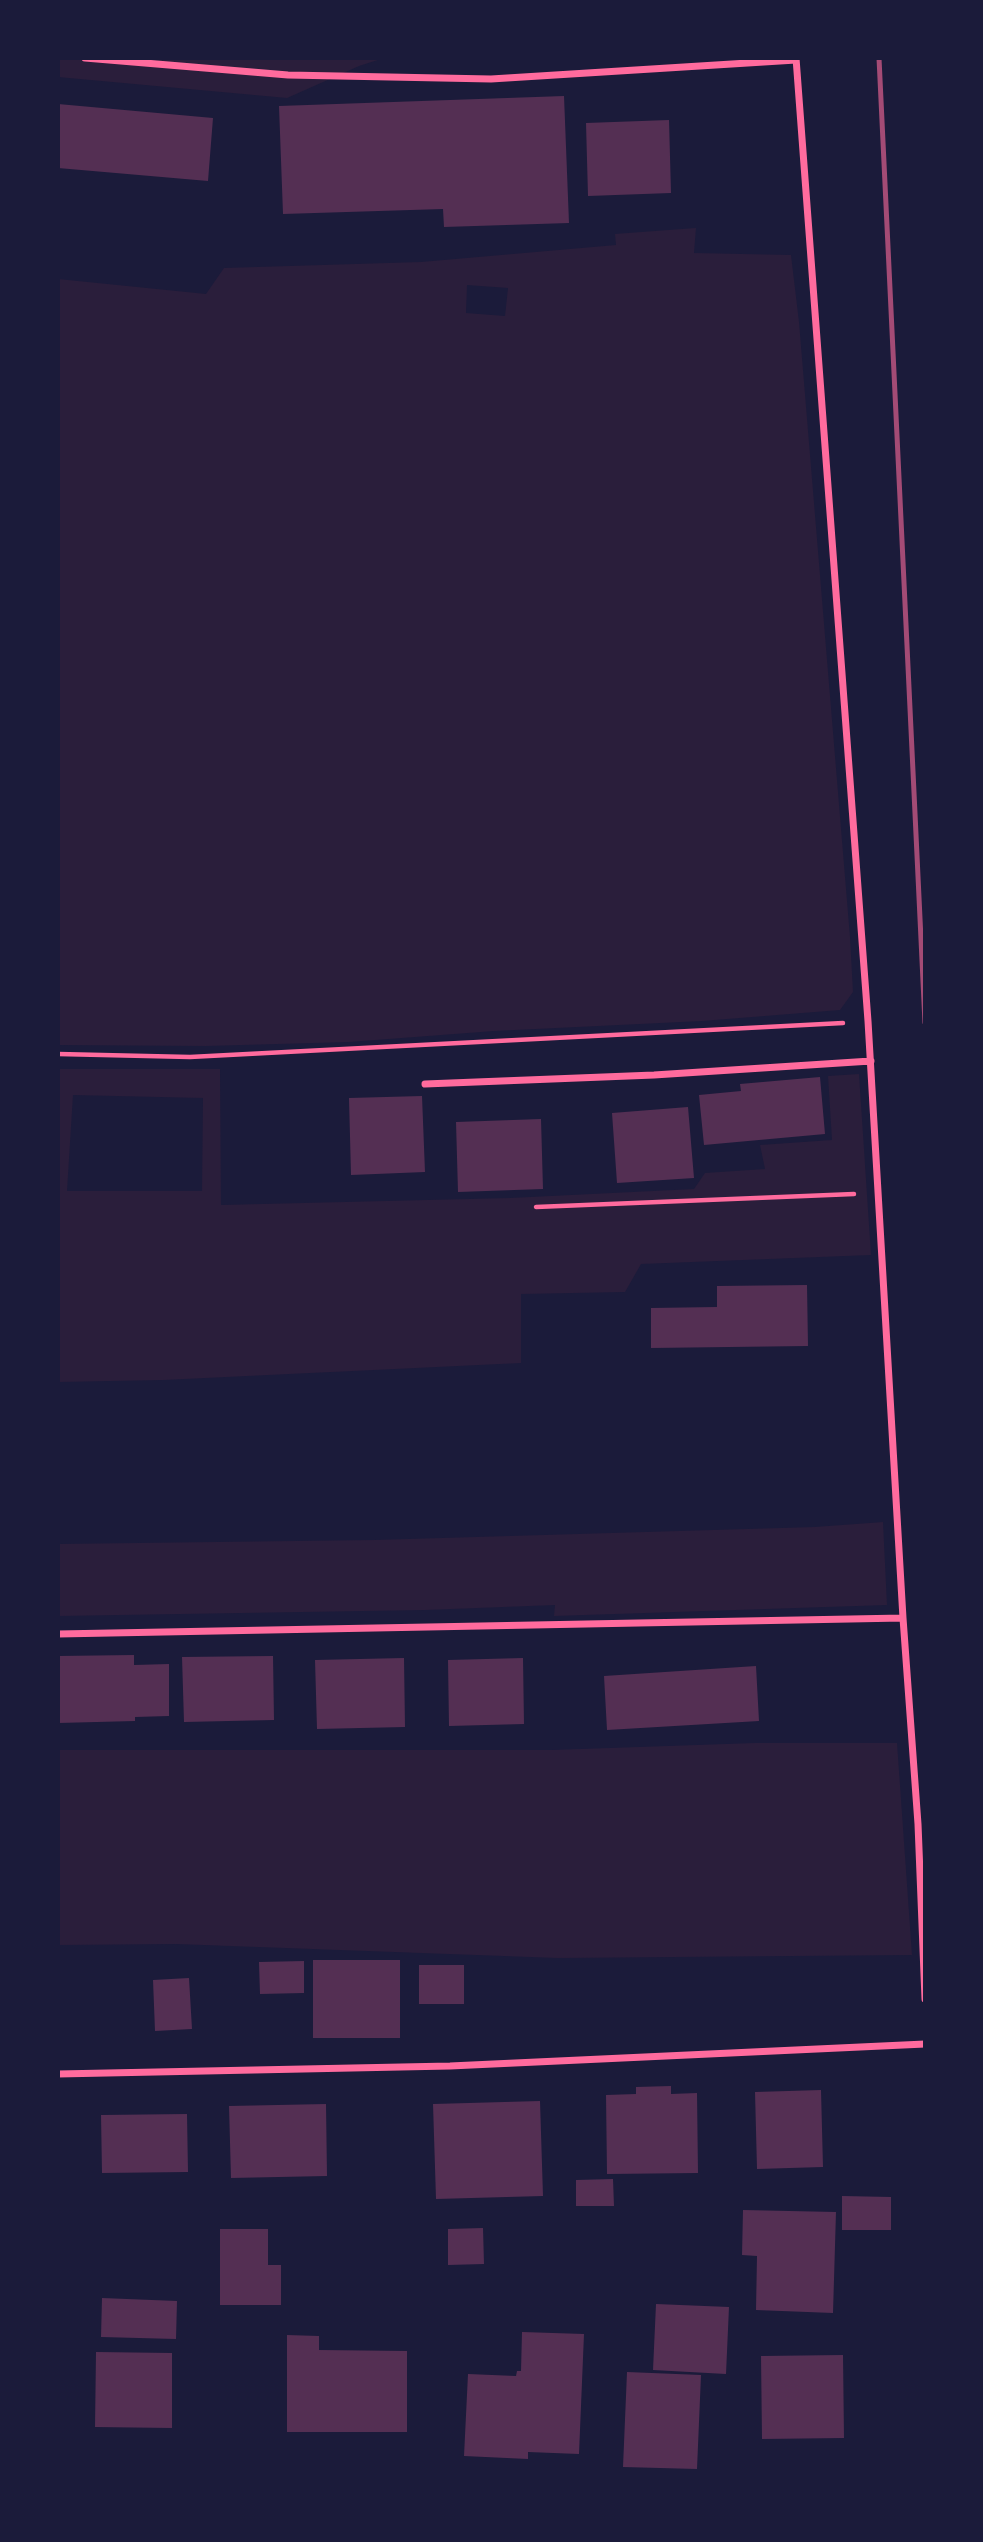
<!DOCTYPE html>
<html>
<head>
<meta charset="utf-8">
<style>
  body { margin:0 }
  #map { position:relative; width:983px; height:2542px; overflow:hidden; background:#1b1b3a; font-family:Commissioner,sans-serif }
  canvas { display:block }
  .frame { position:absolute; inset:0; border:60px solid #1b1b3a; pointer-events:none }
</style>
</head>
<body>
<div id="map">
<canvas width="983" height="2542"></canvas>
<div class="frame"></div>
</div>
<script>
const c = document.querySelector('canvas').getContext('2d');
c.lineJoin = 'round';
function paint(path, color) { c.fillStyle = color; c.fill(path, 'evenodd'); }
const shape = rows => new Path2D(rows.map(r => 'M' + r).join(''));
function stroke(path, color, width, dash) { c.strokeStyle = color; c.lineWidth = width; c.lineCap = dash ? 'butt' : 'round'; c.setLineDash(dash || []); c.stroke(path); }
const green = shape([
  [58,58,384,58,359,66,287,98,58,77],
  [696,228,694,253,791,255,799,322,850,937,853,992,840,1010,702,1021,494,1031,349,1042,206,1046,58,1045,58,279,206,294,224,268,421,262,616,245,615,234],
  [467,285,508,288,505,316,466,313],
  [58,1069,220,1069,221,1205,510,1198,694,1189,705,1173,765,1169,760,1145,832,1140,828,1076,859,1074,871,1255,641,1264,625,1292,521,1294,521,1363,163,1380,58,1382],
  [73,1095,203,1098,202,1191,67,1191],
  [883,1522,887,1605,554,1616,555,1605,425,1610,58,1616,58,1544,374,1540,815,1527],
  [755,1743,897,1743,912,1955,558,1958,176,1944,58,1945,58,1750,552,1750]
]);
const building = shape([
  [564,96,569,223,444,227,443,209,283,214,279,106],
  [58,104,213,118,208,181,58,168],
  [669,120,671,193,588,196,586,123],
  [820,1077,825,1134,704,1145,699,1095,741,1091,740,1084],
  [422,1096,425,1172,351,1175,349,1098],
  [688,1107,694,1178,617,1183,612,1113],
  [541,1119,543,1189,458,1192,456,1122],
  [807,1285,808,1346,651,1348,651,1308,717,1307,717,1286],
  [134,1655,134,1665,169,1664,169,1716,135,1717,135,1721,58,1723,58,1656],
  [273,1656,274,1720,184,1722,182,1657],
  [404,1658,405,1727,317,1729,315,1660],
  [523,1658,524,1724,449,1726,448,1660],
  [756,1666,759,1721,607,1730,604,1676],
  [313,1960,400,1960,400,2038,313,2038],
  [304,1961,304,1993,260,1994,259,1962],
  [419,1965,464,1965,464,2004,419,2004],
  [189,1978,192,2029,155,2031,153,1980],
  [671,2086,671,2094,697,2093,698,2173,607,2174,606,2095,636,2094,636,2087],
  [821,2090,823,2167,757,2169,755,2092],
  [540,2101,543,2196,436,2199,433,2104],
  [326,2104,327,2176,231,2178,229,2106],
  [187,2114,188,2172,102,2173,101,2115],
  [613,2179,614,2206,576,2206,576,2180],
  [842,2196,891,2197,891,2230,842,2230],
  [743,2210,836,2212,833,2313,756,2310,757,2256,742,2255],
  [483,2228,484,2264,448,2265,448,2229],
  [220,2229,268,2229,268,2265,281,2265,281,2305,220,2305],
  [102,2298,177,2301,176,2339,101,2337],
  [656,2304,729,2307,726,2374,653,2370],
  [522,2332,584,2334,579,2454,528,2452,528,2459,464,2456,468,2374,516,2376,517,2371,521,2371],
  [287,2335,319,2336,319,2350,407,2351,407,2432,287,2432],
  [96,2352,172,2353,172,2428,95,2427],
  [843,2355,844,2438,762,2439,761,2356],
  [627,2372,701,2375,697,2469,623,2467]
]);
const path = shape([
  [58,1054,190,1057,843,1023],
  [536,1207,854,1194]
]);
const minor = shape([
  [85,58,288,75,491,79,796,60],
  [796,58,868,1021,903,1618,918,1824,925,1999],
  [425,1084,654,1075,871,1061],
  [58,1634,903,1618],
  [58,2074,450,2066,925,2044]
]);
const rail = shape([
  [879,58,925,1023]
]);
paint(green, '#2a1e3b');
paint(building, '#542f53');
stroke(path, '#ff6b9d', 4.5);
stroke(minor, '#ff6b9d', 7);
stroke(rail, '#a44b75', 5);
</script>
</body>
</html>
